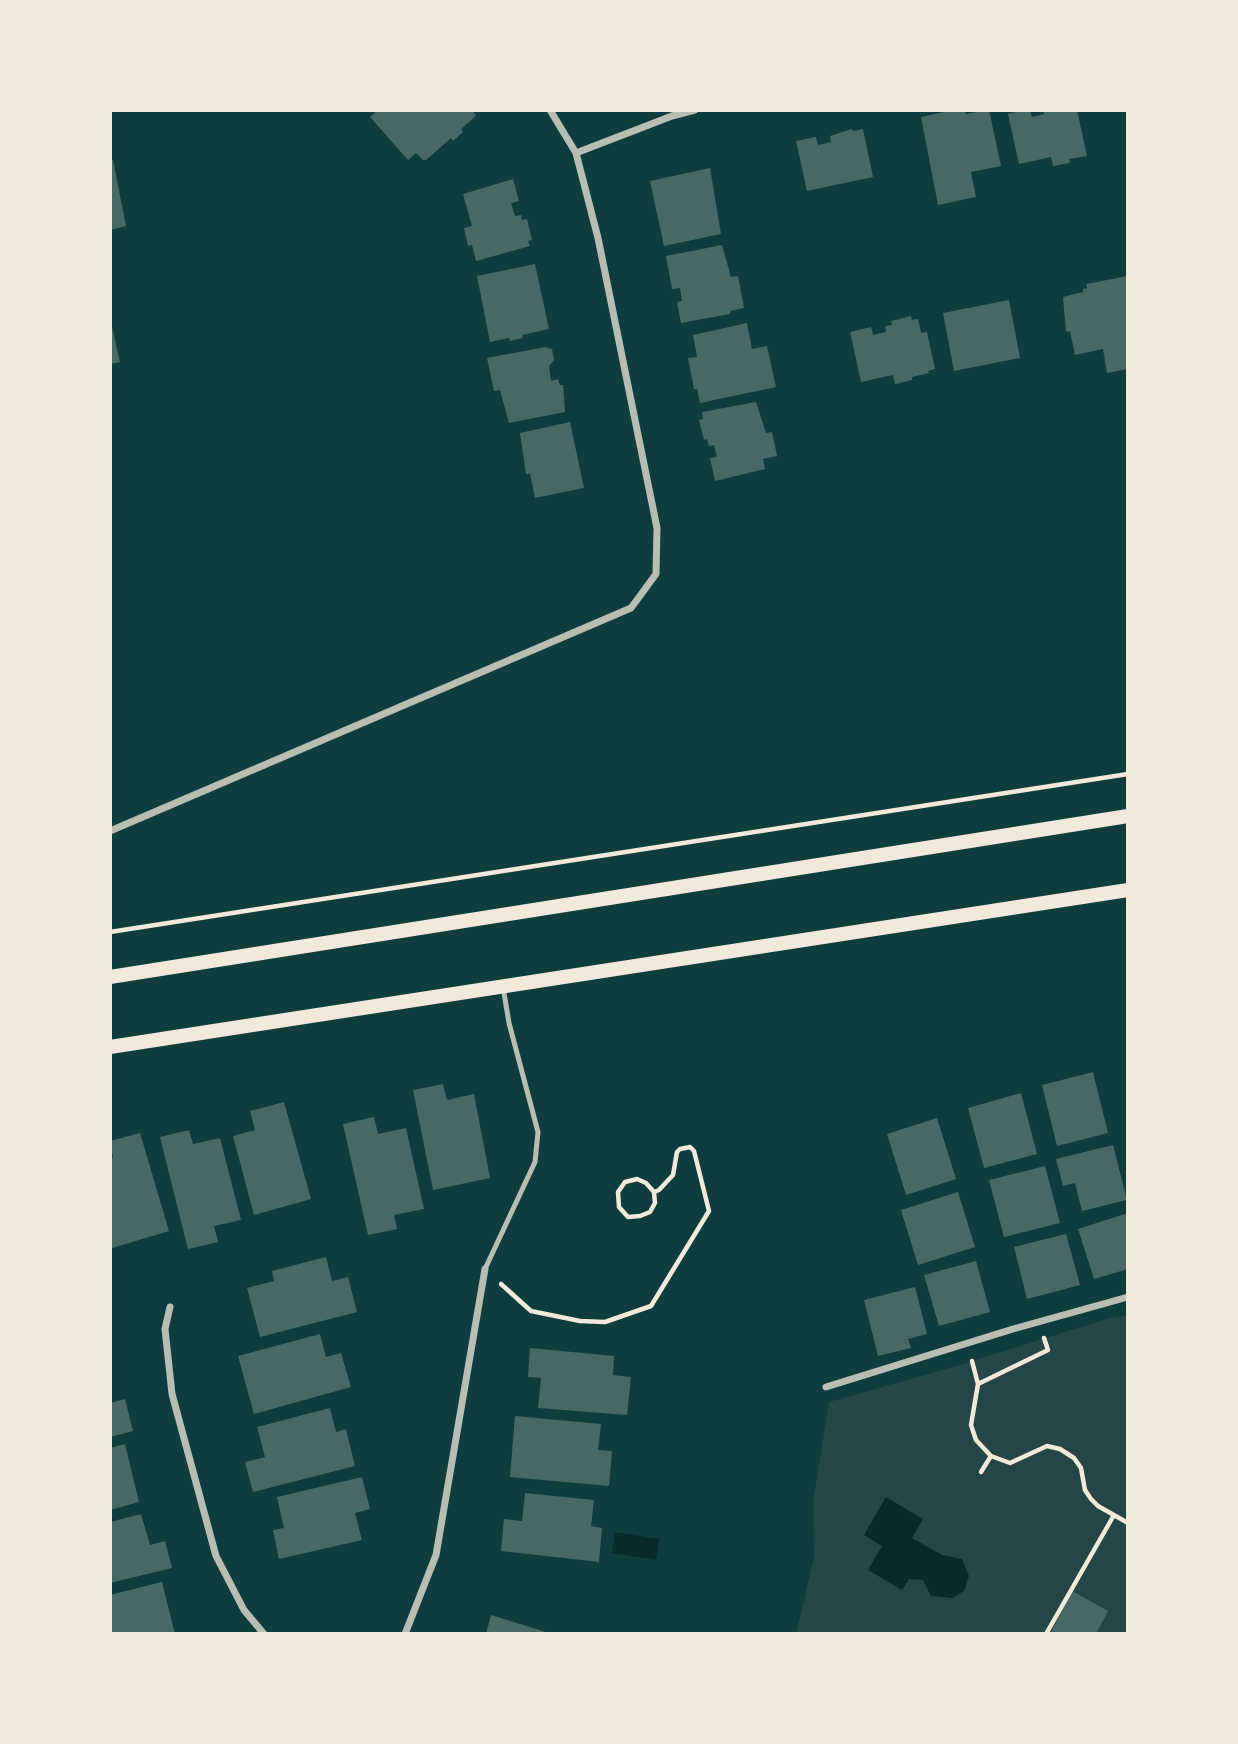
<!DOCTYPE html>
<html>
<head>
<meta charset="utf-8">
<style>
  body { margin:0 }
  #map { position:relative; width:1238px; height:1744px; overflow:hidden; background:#0f3d3e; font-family:"Roboto Condensed",sans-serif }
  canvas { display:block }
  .frame { position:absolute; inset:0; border:112px solid #f1e9da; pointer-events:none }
</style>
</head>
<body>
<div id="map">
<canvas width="1238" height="1744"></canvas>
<div class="frame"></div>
</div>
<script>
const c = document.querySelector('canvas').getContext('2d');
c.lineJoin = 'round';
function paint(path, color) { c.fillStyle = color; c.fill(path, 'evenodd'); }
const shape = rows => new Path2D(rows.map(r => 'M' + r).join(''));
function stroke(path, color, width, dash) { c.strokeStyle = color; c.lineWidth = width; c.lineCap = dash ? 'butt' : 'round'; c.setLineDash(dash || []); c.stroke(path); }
const green = shape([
  [1128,1315,1128,1634,796,1634,814,1558,813,1502,829,1402,953,1367,1110,1318]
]);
const water = shape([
  [886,1497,923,1519,912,1538,942,1555,962,1559,969,1576,964,1591,952,1598,931,1596,923,1580,909,1579,902,1590,868,1570,882,1546,864,1535],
  [615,1532,659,1539,656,1560,612,1553]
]);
const building = shape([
  [378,110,472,110,476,116,461,129,463,132,453,141,451,138,426,160,423,160,416,153,408,160,370,117],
  [954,110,965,110,966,114,989,110,1001,166,971,172,976,197,938,205,921,117],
  [1025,110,1030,110,1032,117,1044,114,1044,110,1077,110,1087,156,1069,159,1070,163,1053,166,1051,157,1019,164,1008,114],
  [852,129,853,131,863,129,873,177,807,191,796,141,816,137,818,145,831,142,830,136],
  [113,160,126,226,110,230,110,161],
  [710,168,721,234,664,246,650,181],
  [513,179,519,201,511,203,515,216,521,215,522,220,527,219,532,240,528,241,530,246,476,261,472,245,468,246,464,228,472,226,463,194],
  [722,245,731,277,738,276,744,308,730,311,730,314,681,323,677,302,682,301,680,288,672,289,666,256],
  [535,264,549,329,522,335,523,338,510,341,509,338,490,342,477,276],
  [1128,276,1128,369,1107,373,1103,349,1075,355,1070,331,1066,332,1063,297,1083,292,1083,289,1087,288,1086,284],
  [1009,300,1020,358,954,371,943,313],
  [911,316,912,320,918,319,921,333,927,332,935,369,928,371,929,373,912,377,912,380,895,384,893,375,861,382,850,332,871,327,873,335,886,332,885,326,892,325,891,321],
  [110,318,120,362,110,364],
  [747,323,752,349,767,346,776,387,700,403,697,389,694,389,688,358,697,357,693,335],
  [545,347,552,349,554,360,549,366,551,381,558,379,560,385,563,385,565,412,509,423,500,390,494,391,487,358],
  [756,402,766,433,772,432,777,456,763,459,765,469,715,481,710,458,717,457,714,445,709,446,707,439,704,440,699,420,703,419,702,412],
  [570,422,584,488,535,498,530,474,526,474,520,433],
  [1093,1072,1108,1133,1057,1146,1042,1085],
  [443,1084,447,1100,474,1094,490,1178,433,1190,413,1090],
  [1021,1093,1037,1154,984,1168,968,1108],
  [284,1102,311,1199,254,1215,233,1136,255,1130,250,1111],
  [374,1117,378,1134,406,1128,424,1209,394,1215,397,1229,368,1235,343,1124],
  [937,1118,956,1179,906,1195,887,1134],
  [189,1130,193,1144,220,1138,241,1220,214,1226,218,1242,188,1249,160,1137],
  [140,1133,169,1231,112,1248,110,1159,113,1158,110,1141],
  [1113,1145,1127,1200,1082,1211,1075,1183,1063,1186,1056,1159],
  [1045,1166,1060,1223,1004,1237,989,1180],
  [958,1192,975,1247,918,1265,901,1210],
  [1128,1213,1128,1269,1094,1279,1078,1229],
  [1066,1234,1080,1285,1027,1299,1014,1247],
  [326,1257,332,1281,348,1277,357,1312,260,1337,247,1288,274,1281,272,1271],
  [976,1261,990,1312,939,1326,924,1275],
  [915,1287,927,1334,908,1339,911,1348,878,1356,864,1300],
  [320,1334,326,1357,341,1353,351,1387,254,1414,238,1356],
  [530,1348,614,1356,613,1375,631,1377,627,1415,538,1408,541,1378,528,1377],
  [125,1399,133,1431,110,1437,110,1403],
  [330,1408,336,1432,346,1429,355,1466,253,1492,245,1462,265,1457,257,1427],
  [515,1416,601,1424,598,1450,612,1451,609,1486,510,1477],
  [125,1444,139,1502,110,1510,110,1448],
  [362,1477,370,1509,355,1513,362,1540,279,1559,273,1530,284,1528,277,1497],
  [525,1493,594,1500,591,1526,602,1528,599,1562,501,1551,504,1519,522,1521],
  [141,1514,150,1545,165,1541,172,1568,110,1583,110,1522],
  [162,1582,175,1634,110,1634,110,1595],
  [1072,1591,1108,1611,1096,1634,1050,1634],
  [491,1615,549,1633,549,1634,486,1634]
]);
const path = shape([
  [110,932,1128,774],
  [501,1284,531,1311,580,1321,605,1322,651,1306,709,1211,694,1151,690,1147,680,1149,677,1152,673,1175,659,1190,654,1192,646,1183,637,1179,625,1182,618,1192,619,1207,628,1217,640,1216,650,1212,655,1203,654,1192],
  [972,1361,978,1384,971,1425,976,1440,991,1456,1010,1463,1047,1446,1060,1449,1074,1458,1081,1468,1085,1490,1091,1499,1098,1506,1128,1523],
  [978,1384,1048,1350,1044,1338],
  [981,1472,991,1456],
  [1046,1634,1114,1515]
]);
const service = shape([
  [485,1269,535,1162,538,1132,509,1023,503,987]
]);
const minor = shape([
  [576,153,672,116,695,110],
  [110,831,631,608,656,574,657,528,598,238,576,153,550,110],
  [170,1307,165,1329,172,1394,216,1556,244,1610,264,1634],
  [826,1387,1013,1329,1128,1297],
  [405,1634,436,1555,485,1269]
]);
const secondary = shape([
  [110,977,1128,816],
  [110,1047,1128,890]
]);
paint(green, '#244646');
paint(water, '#0a2a2b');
paint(building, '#486865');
stroke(path, '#f1e9da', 4.5);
stroke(service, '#b8beb3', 5);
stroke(minor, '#b8beb3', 7);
stroke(secondary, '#f1e9da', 14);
</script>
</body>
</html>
